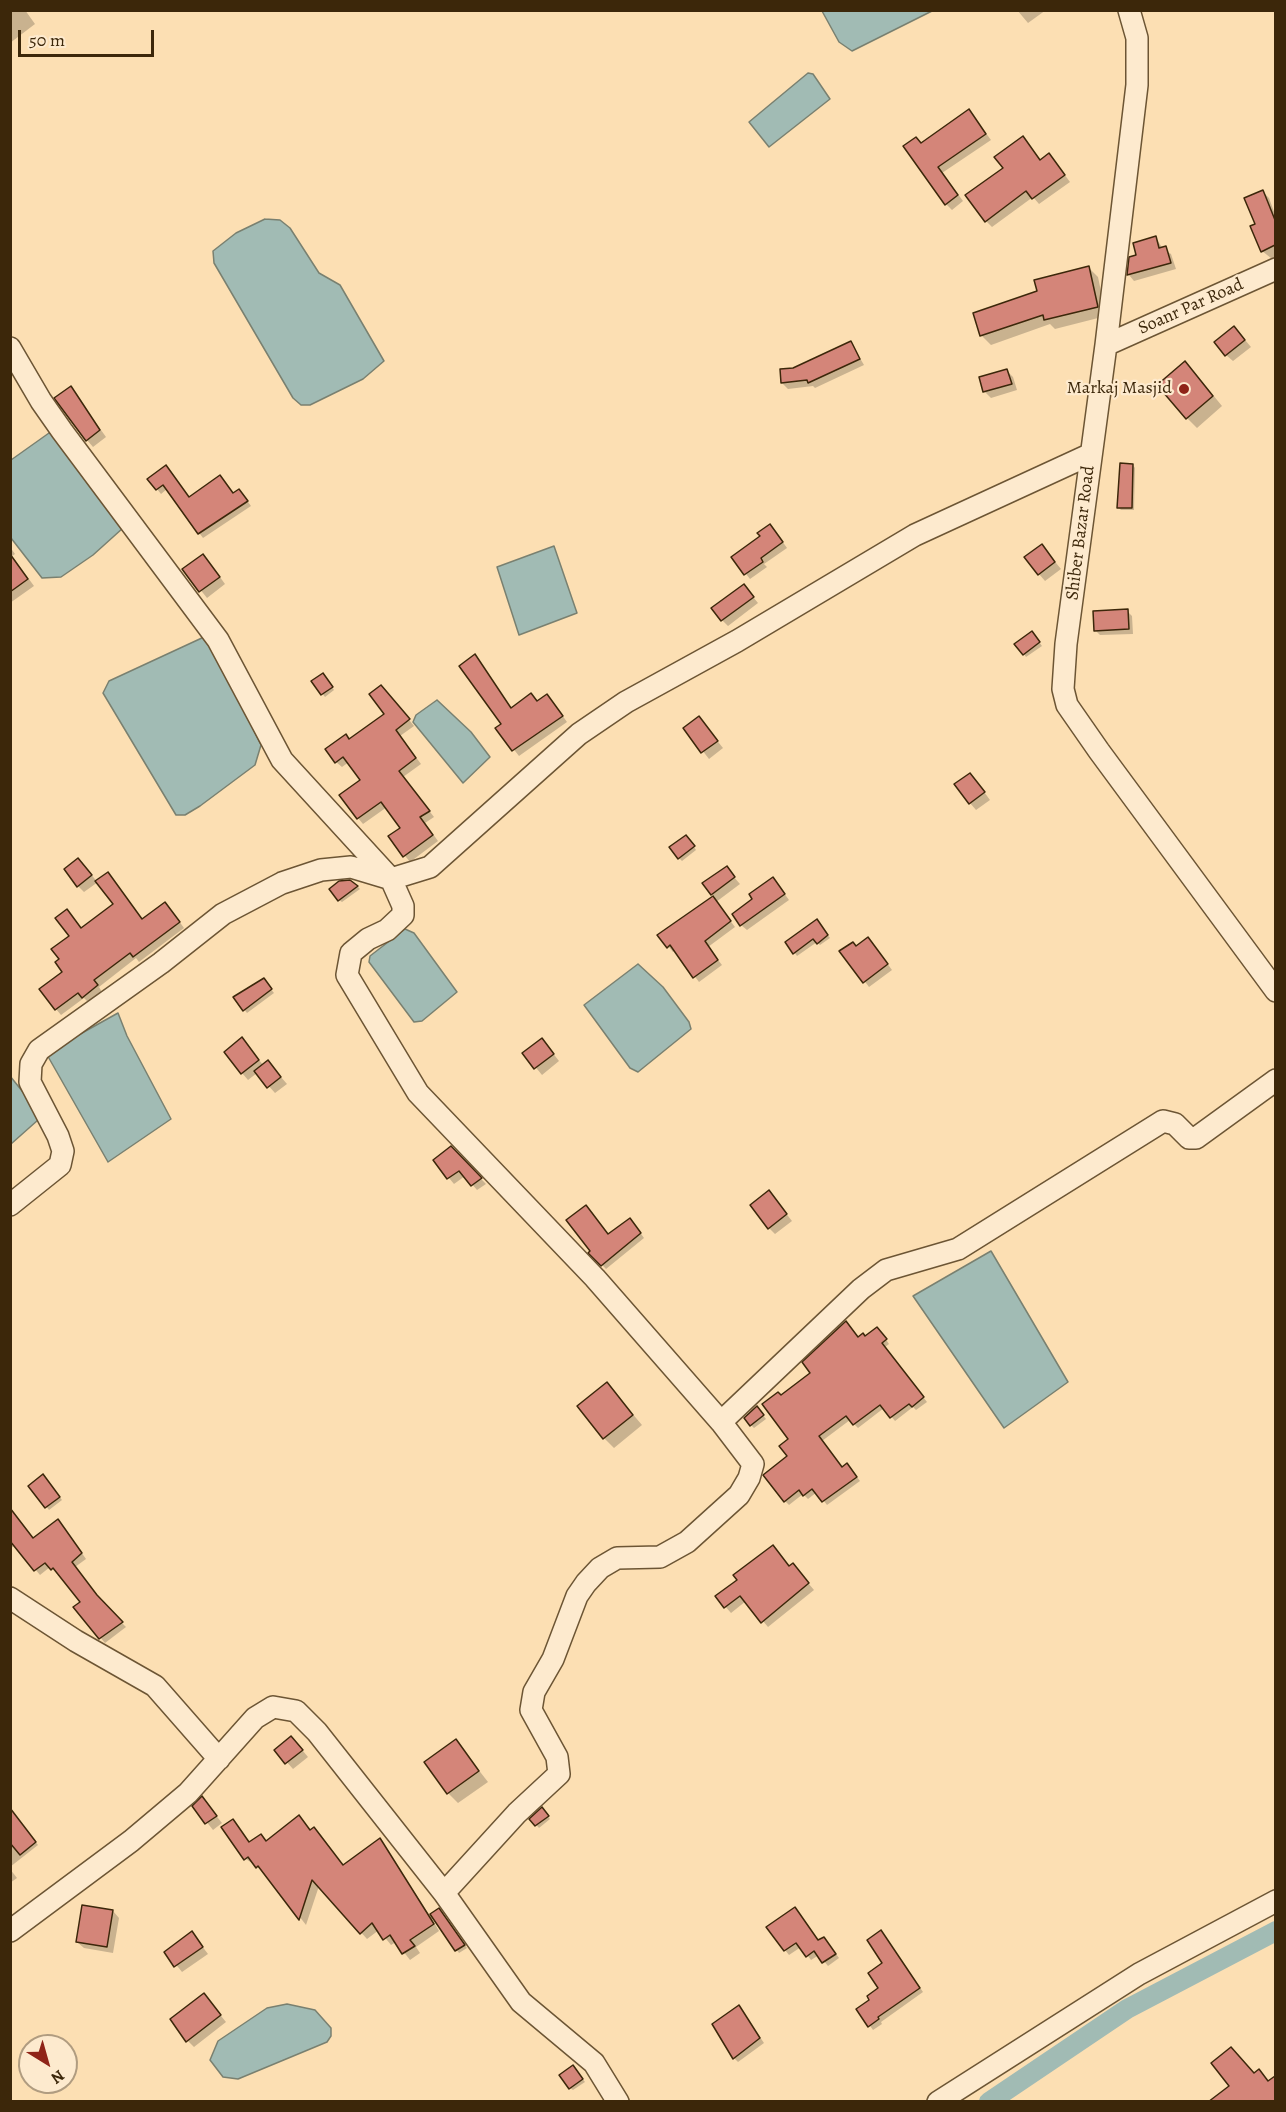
<!DOCTYPE html>
<html>
<head>
<meta charset="utf-8">
<style>
  body { margin:0 }
  #map { position:relative; width:1286px; height:2112px; overflow:hidden; background:#fcdfb3; font-family:Alegreya,serif }
  canvas { display:block }
  .frame { position:absolute; inset:0; border:12px solid #3c270a; pointer-events:none }
  .north { position:absolute; left:18px; top:2034px; width:60px; height:60px; box-sizing:border-box; background:#fdeace; border:2px solid #b09c80; border-radius:50%; rotate:143deg; font-size:16px; font-weight:700; line-height:24px; text-align:center; color:#3c270a }
  .north::after { content:''; display:block; margin:auto; width:21px; height:27px; background:#8f2418; clip-path:polygon(50% 0,100% 100%,50% 72%,0 100%) }
  .scale { position:absolute; left:18px; top:30px; width:136px; height:27px; box-sizing:border-box; border:3px solid #3c270a; border-top:0; padding-left:8px; font-size:18px; line-height:21px; white-space:nowrap; color:#3c270a; -webkit-text-stroke:4px #fdeace; paint-order:stroke }
</style>
</head>
<body>
<div id="map">
<canvas width="1286" height="2112"></canvas>
<div class="frame"></div>
<div class="north">N</div>
<div class="scale">50 m</div>
</div>
<script>
const c = document.querySelector('canvas').getContext('2d');
c.lineJoin = 'round';
function paint(path, color) { c.fillStyle = color; c.fill(path, 'evenodd'); }
const shape = rows => new Path2D(rows.map(r => 'M' + r).join(''));
function stroke(path, color, width, dash) { c.strokeStyle = color; c.lineWidth = width; c.lineCap = dash ? 'butt' : 'round'; c.setLineDash(dash || []); c.stroke(path); }
function write(font, color, halo, rows, align = 'center') {
  c.font = font + ' Alegreya,serif'; c.lineWidth = 4.5; c.setLineDash([]); c.textBaseline = 'middle'; c.strokeStyle = halo; c.fillStyle = color; for (const [text, x, y, turn = 0] of rows) {
    c.save(); c.translate(x, y); c.rotate((+turn || 0) * Math.PI / 180); c.textAlign = isNaN(turn) ? turn : align; if (halo) c.strokeText(text, 0, 0); c.fillText(text, 0, 0); c.restore();
  }
}
const water = shape([
  [822,11,932,11,852,51,839,42,822,11],
  [808,73,813,74,830,99,769,147,749,122,808,73],
  [265,219,280,220,290,228,319,273,340,285,384,361,363,379,310,405,301,405,293,398,214,263,213,251,236,233,265,219],
  [49,433,56,436,123,528,93,555,61,577,42,578,11,538,11,460,49,433],
  [554,546,577,613,519,635,497,567,554,546],
  [204,637,213,647,261,745,255,765,200,806,185,815,176,815,103,693,109,681,204,637],
  [437,700,471,732,490,757,463,783,413,722,416,715,437,700],
  [405,929,414,933,457,992,422,1021,414,1022,369,962,370,956,405,929],
  [638,964,663,987,689,1022,691,1029,638,1072,630,1068,584,1005,638,964],
  [118,1013,127,1036,171,1119,108,1162,46,1053,118,1013],
  [10,1076,35,1107,38,1120,11,1144,10,1076],
  [991,1251,1068,1382,1004,1428,913,1296,991,1251],
  [287,2004,315,2010,331,2028,331,2036,327,2042,238,2079,223,2077,210,2060,218,2041,267,2008,287,2004]
]);
const shadow = shape([
  [10,10,25,10,35,24,10,43],
  [1017,10,1046,10,1028,23],
  [974,117,991,140,942,173,963,201,952,210,946,204,922,145],
  [1029,145,1041,161,1055,162,1070,182,1039,204,1033,197,992,227,986,221,1005,168],
  [1263,192,1269,198,1276,217,1262,228],
  [1276,227,1276,262,1262,251,1257,238],
  [1156,238,1163,249,1171,254,1176,269,1134,281,1129,275,1131,258,1138,256],
  [1089,268,1098,277,1106,316,1055,329,1050,324,991,345,982,336,975,314,1039,292],
  [1240,334,1251,347,1233,361,1226,355],
  [851,343,864,365,815,388,813,386,788,389,782,383,794,369],
  [1007,371,1013,377,1017,390,991,398,984,391],
  [1195,373,1222,406,1197,428,1187,418],
  [71,388,106,437,93,447,87,440],
  [1133,465,1135,468,1134,510,1121,510,1118,507],
  [166,467,189,498,243,495,251,506,203,538,167,489,161,494,157,489],
  [775,531,787,548,764,564,767,567,750,579,733,557,762,536],
  [1042,546,1061,569,1045,581,1039,574],
  [10,547,15,554,12,556,34,586,10,603],
  [209,562,225,584,207,598,184,569],
  [749,592,758,603,728,626,722,620],
  [1127,611,1132,616,1133,634,1100,635,1095,630],
  [1034,635,1042,646,1026,657,1024,654],
  [475,656,512,709,552,701,567,722,519,756,497,728,503,724],
  [325,677,334,690,325,697,313,681],
  [387,693,414,726,400,736,421,764,403,777,434,817,425,823,438,841,410,862,390,837,402,828,387,807,363,824,358,818,362,780,349,762,342,767,336,762,350,740,386,714],
  [699,718,723,748,709,759,685,728],
  [976,781,990,800,976,810,970,803],
  [689,839,696,850,682,861,679,858],
  [85,866,97,882,108,874,143,921,171,910,184,928,139,962,136,958,99,987,102,992,88,1002,84,998,61,1015,56,1009,64,972,82,930,115,905,98,882,84,892,78,886],
  [726,868,740,884,716,902,735,927,708,947,722,965,699,982,675,950,673,952,659,935,715,897,712,894],
  [340,882,354,883,360,889,342,902,339,900],
  [778,885,789,900,747,930,741,925],
  [819,924,830,938,820,945,817,942,797,956,787,942],
  [873,944,892,970,869,987,842,951],
  [266,983,274,993,247,1013,235,998],
  [242,1039,264,1066,268,1062,287,1084,275,1093,257,1073,248,1080,242,1073],
  [548,1047,559,1061,542,1075,524,1053],
  [451,1148,486,1184,477,1190,465,1176,454,1184,449,1178,435,1160],
  [769,1192,792,1221,775,1234,769,1228],
  [634,1224,644,1238,606,1269,591,1253,609,1236],
  [881,1332,889,1344,884,1348,927,1402,916,1410,913,1407,895,1421,884,1408,858,1428,850,1420,822,1441,843,1469,851,1469,860,1481,827,1505,817,1492,808,1499,803,1494,789,1505,785,1501,790,1440,781,1397,858,1338],
  [607,1384,642,1425,614,1448,604,1438],
  [759,1410,766,1419,754,1428,751,1425],
  [46,1479,62,1500,49,1510,30,1486],
  [14,1515,34,1539,63,1526,86,1559,75,1567,101,1602,126,1627,105,1643,75,1607,82,1602,58,1572,50,1567,40,1575,15,1545,10,1549,10,1518],
  [790,1568,798,1571,814,1590,768,1627,746,1601,731,1613,717,1597,739,1580],
  [456,1741,488,1782,458,1803,448,1793],
  [298,1745,308,1757,293,1769,276,1750],
  [202,1798,222,1823,213,1830,194,1806],
  [542,1809,550,1819,539,1828,531,1819],
  [299,1817,311,1831,314,1829,321,1835,344,1867,380,1840,430,1916,439,1910,467,1948,459,1953,434,1918,432,1919,439,1931,416,1947,420,1953,410,1960,396,1942,391,1945,379,1930,367,1939,319,1886,306,1925,265,1872,246,1859,232,1821,250,1843,261,1836,267,1842],
  [26,1830,38,1845,10,1867,10,1837],
  [10,1869,17,1878,10,1883],
  [795,1909,819,1942,828,1943,839,1958,828,1966,819,1955,811,1960,801,1947,789,1955,785,1950,768,1928],
  [113,1911,119,1918,113,1953,84,1948,77,1942],
  [192,1933,208,1954,182,1972,166,1952],
  [885,1936,923,1992,881,2022,882,2024,873,2030,858,2009,872,2000,880,1989],
  [204,1995,226,2022,194,2047,188,2041],
  [743,2012,764,2043,738,2062,734,2058],
  [63,2039,76,2054,66,2061,66,2046,53,2046],
  [576,2070,585,2082,573,2090,570,2088]
]);
const canal = shape([
  [989,2102,1127,2009,1276,1931]
]);
const building = shape([
  [969,109,986,134,938,167,958,195,945,205,903,146,916,137,921,143,969,109],
  [1023,136,1040,160,1049,153,1065,175,1032,199,1026,191,985,222,965,195,1003,168,994,157,1023,136],
  [1263,190,1275,220,1275,245,1261,252,1250,226,1255,224,1244,198,1263,190],
  [1156,236,1159,248,1166,246,1171,263,1127,275,1129,257,1136,255,1133,243,1156,236],
  [1089,266,1098,307,1044,320,1043,315,980,336,973,313,1037,291,1034,280,1089,266],
  [1234,326,1245,340,1225,356,1214,342,1234,326],
  [851,341,860,359,808,383,807,380,781,383,780,369,793,368,851,341],
  [1185,361,1213,396,1186,419,1157,385,1185,361],
  [1007,369,1012,384,983,392,979,377,1007,369],
  [71,386,100,430,86,441,54,398,71,386],
  [1120,463,1133,464,1132,508,1117,508,1120,463],
  [166,465,189,497,220,475,233,493,239,489,248,501,198,534,163,485,156,490,147,479,166,465],
  [770,524,783,542,761,558,763,562,744,575,731,557,760,536,757,533,770,524],
  [1042,544,1055,562,1038,575,1024,557,1042,544],
  [10,554,28,579,10,592,10,554],
  [203,554,220,577,199,592,182,569,203,554],
  [744,584,754,597,721,621,711,608,744,584],
  [1128,609,1129,629,1094,631,1093,611,1128,609],
  [1032,631,1040,642,1023,655,1014,644,1032,631],
  [475,654,511,708,531,693,537,701,547,694,563,716,512,751,495,728,501,724,459,666,475,654],
  [323,673,333,687,321,695,311,681,323,673],
  [381,685,410,719,396,730,416,758,399,771,430,811,420,817,433,835,403,857,388,836,400,828,381,802,357,819,339,795,360,780,343,757,335,763,325,749,346,734,349,739,384,714,369,694,381,685],
  [699,716,718,741,701,753,683,728,699,716],
  [970,773,985,792,969,804,954,784,970,773],
  [686,835,695,846,678,859,669,847,686,835],
  [78,858,92,875,77,887,64,869,78,858],
  [727,866,735,877,711,895,702,883,727,866],
  [108,872,142,919,165,902,180,922,133,957,130,953,94,980,98,985,82,998,78,993,55,1010,39,989,62,972,55,962,59,959,51,949,69,936,55,918,67,909,81,928,113,904,95,881,108,872],
  [773,877,785,894,740,926,732,914,752,899,749,894,773,877],
  [350,880,358,886,338,901,329,889,339,881,350,880],
  [713,896,731,921,705,941,718,960,693,978,670,945,667,948,657,935,713,896],
  [817,919,828,935,817,944,813,939,793,954,785,942,817,919],
  [868,937,888,964,863,983,839,951,853,942,856,946,868,937],
  [264,978,272,989,243,1011,233,997,264,978],
  [242,1037,259,1060,241,1074,224,1052,242,1037],
  [542,1038,554,1054,534,1069,522,1053,542,1038],
  [268,1060,281,1077,267,1088,254,1071,268,1060],
  [451,1146,482,1178,471,1186,459,1171,447,1179,433,1160,451,1146],
  [769,1190,787,1214,768,1229,750,1205,769,1190],
  [586,1205,608,1234,630,1218,641,1233,601,1266,588,1253,590,1251,566,1220,586,1205],
  [846,1321,858,1337,863,1333,865,1336,877,1327,887,1339,882,1343,924,1397,912,1407,909,1404,890,1418,880,1405,853,1425,846,1416,819,1436,842,1467,847,1463,857,1477,822,1502,812,1489,803,1496,799,1490,784,1502,763,1475,787,1456,779,1446,788,1439,762,1404,778,1392,781,1395,810,1373,802,1362,846,1321],
  [607,1382,633,1415,603,1439,577,1406,607,1382],
  [757,1406,764,1415,750,1426,744,1418,757,1406],
  [43,1474,60,1497,45,1508,28,1486,43,1474],
  [10,1508,33,1538,58,1519,82,1553,72,1562,97,1595,123,1622,99,1639,73,1607,80,1602,53,1568,51,1570,45,1563,34,1571,10,1541,10,1508],
  [773,1545,789,1566,793,1563,809,1583,761,1623,740,1596,724,1608,715,1596,737,1580,733,1575,773,1545],
  [291,1736,303,1750,285,1764,274,1750,291,1736],
  [456,1739,479,1771,447,1794,424,1762,456,1739],
  [202,1796,217,1816,205,1824,192,1806,202,1796],
  [542,1807,549,1816,535,1826,529,1819,542,1807],
  [10,1808,36,1842,20,1855,10,1843,10,1808],
  [299,1815,310,1830,314,1827,343,1865,380,1838,434,1924,410,1940,415,1946,402,1954,390,1935,383,1940,372,1923,360,1934,312,1880,299,1920,258,1866,256,1868,248,1857,244,1860,221,1827,233,1819,249,1842,261,1834,266,1841,299,1815],
  [82,1905,113,1910,107,1947,76,1942,82,1905],
  [795,1907,818,1940,824,1937,836,1954,822,1963,814,1951,806,1957,796,1943,784,1951,766,1927,795,1907],
  [439,1908,465,1945,455,1951,430,1914,439,1908],
  [881,1930,920,1988,878,2017,879,2019,868,2027,856,2009,869,2000,867,1996,878,1988,868,1973,882,1963,867,1940,881,1930],
  [192,1931,203,1947,174,1967,164,1952,192,1931],
  [204,1993,221,2015,186,2042,170,2019,204,1993],
  [739,2005,760,2038,733,2059,712,2024,739,2005],
  [1231,2047,1254,2073,1259,2069,1268,2081,1275,2076,1275,2102,1208,2102,1229,2086,1211,2063,1231,2047],
  [573,2065,583,2079,569,2089,559,2075,573,2065]
]);
const minor = shape([
  [1129,10,1137,38,1137,85,1106,345,1066,644,1063,689,1067,705,1099,751,1276,991],
  [1106,345,1276,269],
  [10,348,41,401,62,431,218,640,282,760,391,879,403,906,403,915,387,930,368,939,351,953,347,975,418,1093,595,1278,721,1422,753,1464,749,1478,739,1495,687,1542,660,1557,617,1558,600,1568,586,1583,577,1596,553,1659,534,1692,531,1710,557,1757,559,1774,517,1813,444,1893,521,2002,594,2063,618,2102],
  [10,1205,60,1165,63,1151,58,1136,30,1082,31,1064,39,1050,161,963,223,914,282,883,321,870,351,867,391,879,430,867,579,734,626,702,737,641,915,535,1091,454],
  [721,1422,861,1289,886,1270,958,1249,1163,1121,1175,1124,1189,1138,1196,1138,1276,1080],
  [10,1598,76,1641,155,1686,219,1759],
  [10,1931,131,1841,188,1793,255,1718,273,1707,296,1711,317,1732,444,1893],
  [938,2102,1139,1974,1276,1901]
]);
const markers = [
  [1184,389,6,"#8f2418"]
];
const streetNames = [
  ["Soanr Par Road",1191,307,-24],
  ["Shiber Bazar Road",1081,533,-83]
];
const poiNames = [
  ["Markaj Masjid",1172,389]
];
paint(water, '#a1bbb4');
stroke(water, '#798070', 1.5);
paint(shadow, '#0003');
stroke(canal, '#a1bbb4', 20);
paint(building, '#d48579');
stroke(building, '#3c270a', 1.5);
stroke(minor, '#6c5534', 24);
stroke(minor, '#fdeace', 21);
for (const [x, y, r, color] of markers) { const dot = new Path2D(); dot.arc(x, y, r, 0, 2 * Math.PI); c.fillStyle = color; c.fill(dot); stroke(dot, '#fdeace', 2); }
write('18px', '#3c270a', '#fdeace', streetNames);
write('18px', '#3c270a', '#fdeace', poiNames, 'right');
</script>
</body>
</html>
